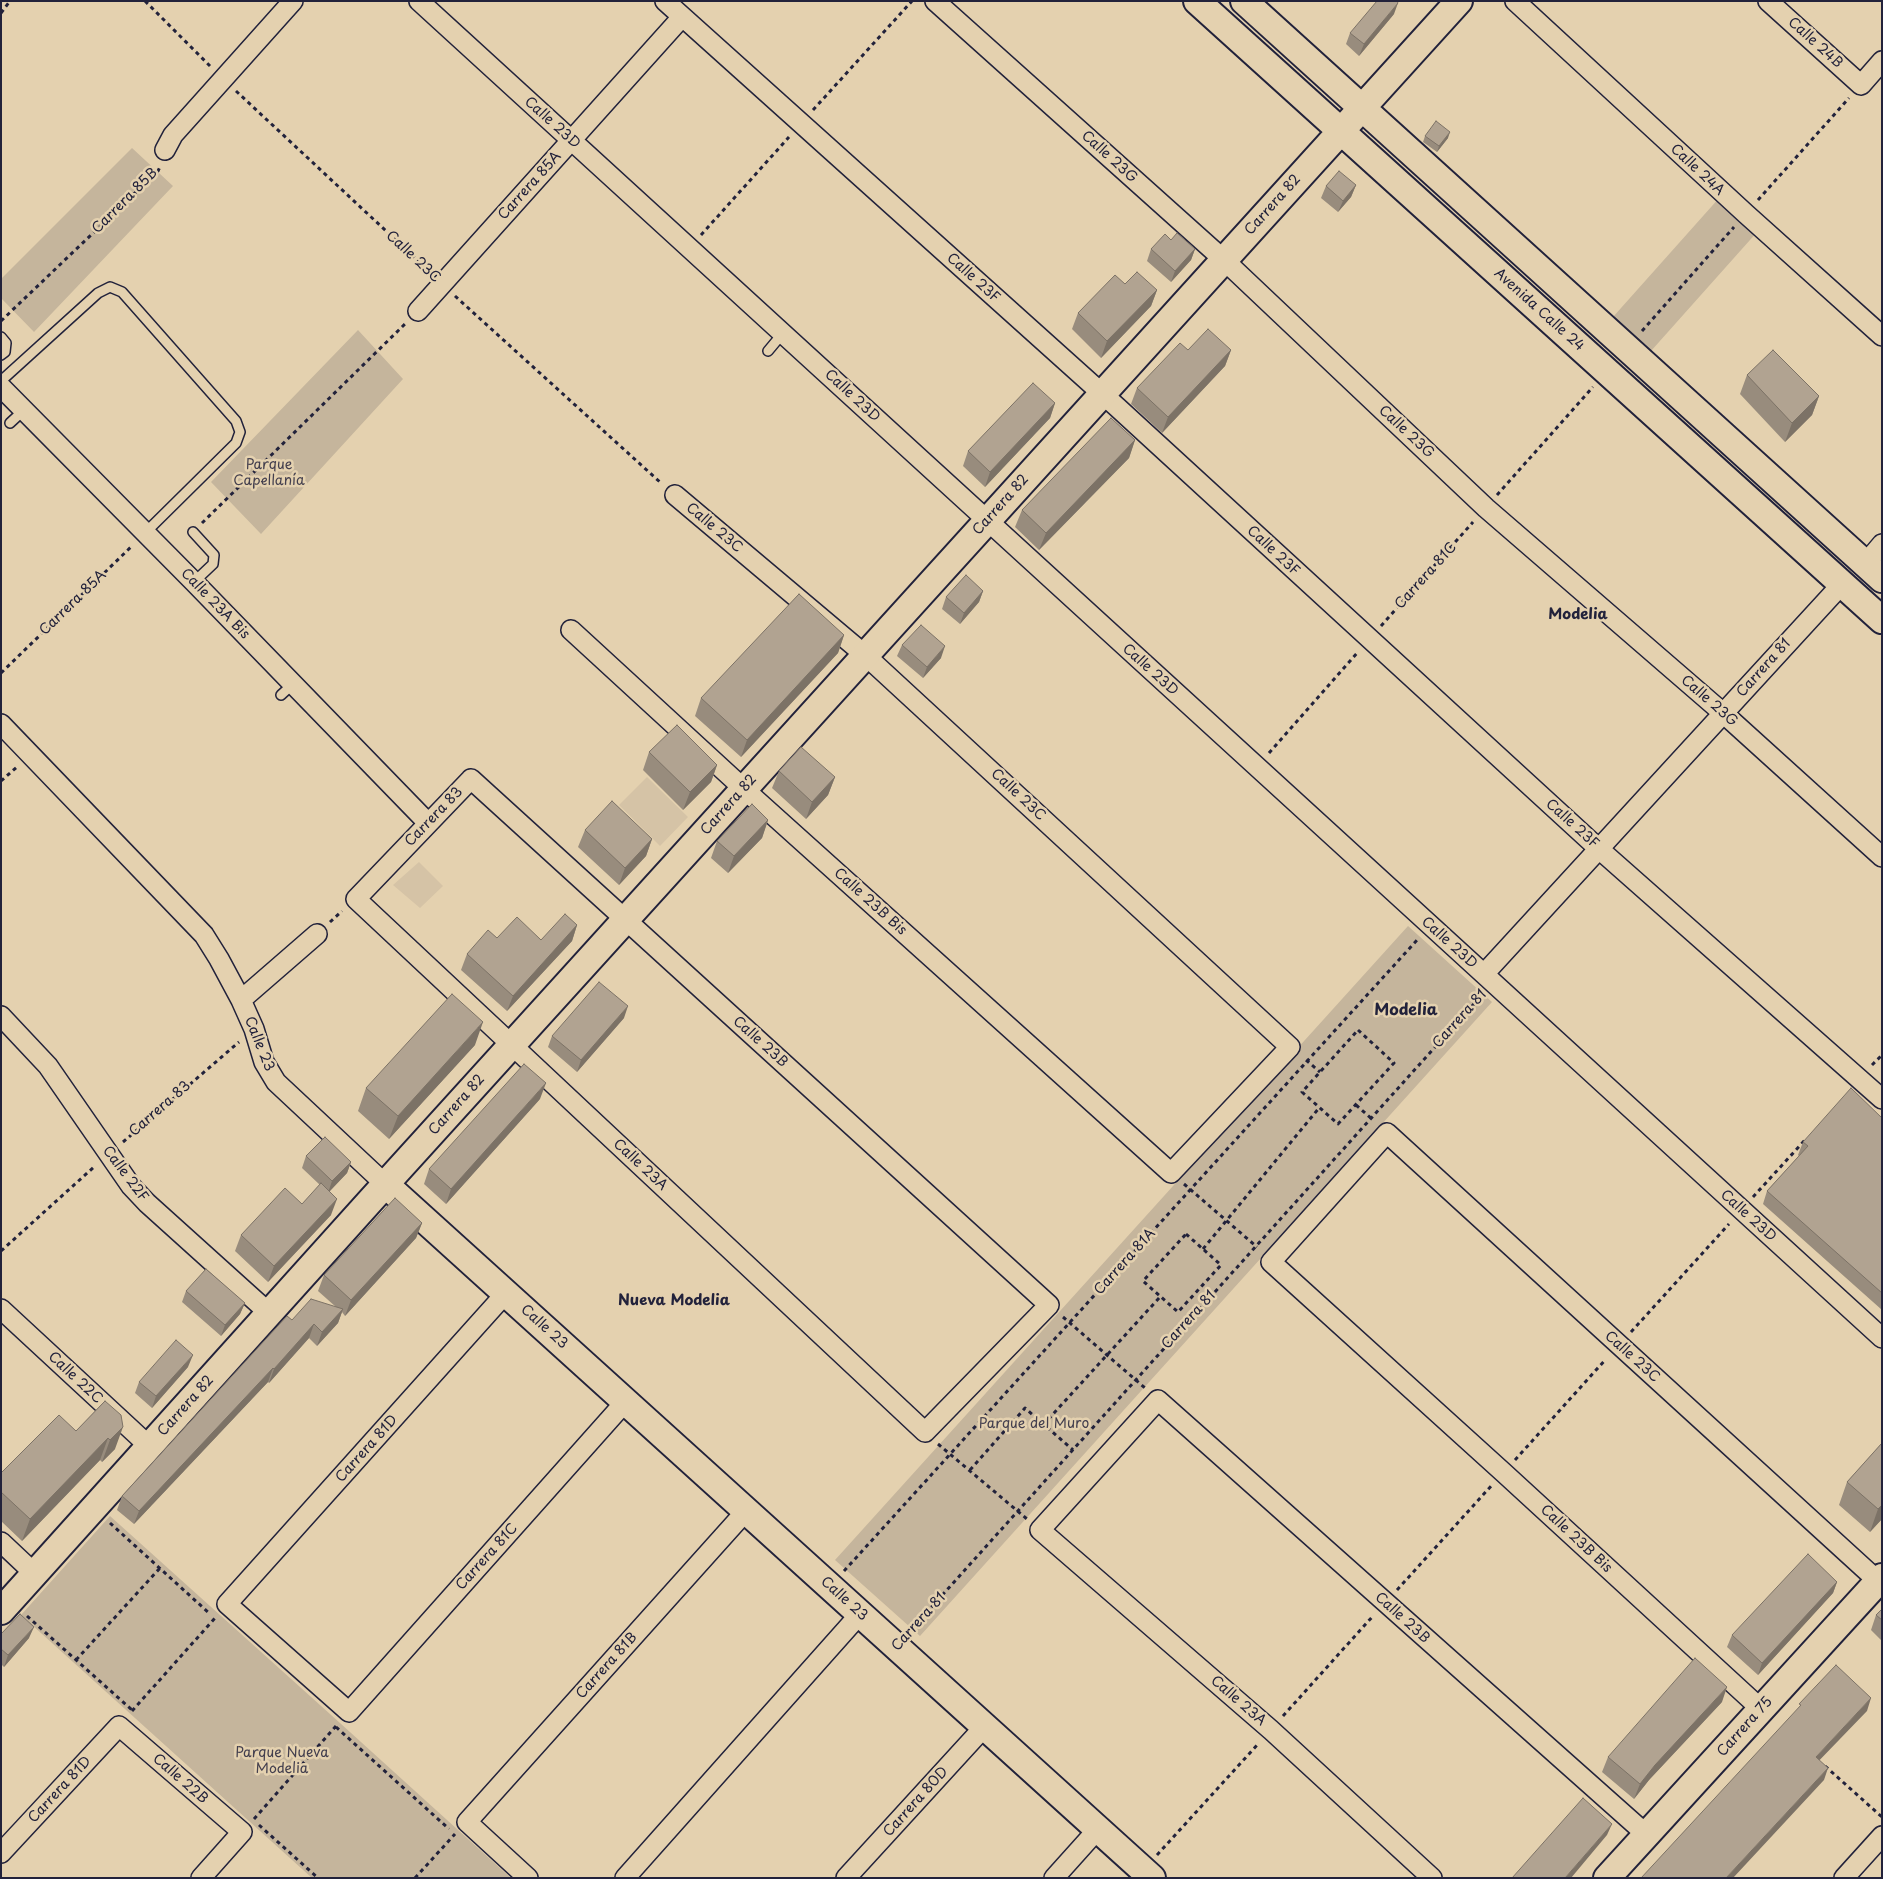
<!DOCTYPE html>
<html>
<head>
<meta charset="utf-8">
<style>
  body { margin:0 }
  #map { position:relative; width:1883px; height:1879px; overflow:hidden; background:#e4d1af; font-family:"Playpen Sans",sans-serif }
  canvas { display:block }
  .frame { position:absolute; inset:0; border:2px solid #22223b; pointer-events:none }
</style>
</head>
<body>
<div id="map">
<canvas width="1883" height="1879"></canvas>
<div class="frame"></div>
</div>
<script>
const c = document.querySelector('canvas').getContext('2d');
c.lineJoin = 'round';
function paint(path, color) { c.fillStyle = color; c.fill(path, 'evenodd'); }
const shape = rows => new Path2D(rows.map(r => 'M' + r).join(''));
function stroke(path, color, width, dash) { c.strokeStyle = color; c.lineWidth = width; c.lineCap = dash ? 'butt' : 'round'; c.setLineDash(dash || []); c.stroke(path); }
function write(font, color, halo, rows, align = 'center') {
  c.font = font + ' "Playpen Sans",sans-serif'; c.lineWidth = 5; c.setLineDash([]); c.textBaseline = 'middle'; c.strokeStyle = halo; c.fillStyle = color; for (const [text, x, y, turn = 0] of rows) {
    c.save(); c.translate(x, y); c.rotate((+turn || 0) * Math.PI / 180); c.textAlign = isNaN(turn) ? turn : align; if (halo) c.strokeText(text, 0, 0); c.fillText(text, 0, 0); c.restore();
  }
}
const built = shape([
  [647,777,688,817,660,846,619,805],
  [419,862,443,886,420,908,393,885]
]);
const green = shape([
  [132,148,173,186,34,332,1,298,1,279],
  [1720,197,1758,231,1651,351,1613,317],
  [358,330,403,379,261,534,211,482],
  [1408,926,1492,1002,920,1636,835,1560],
  [110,1516,340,1723,511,1878,312,1878,21,1615]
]);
const path = shape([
  [145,1,210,66],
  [1,13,10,1],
  [236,91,429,271],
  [813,110,912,1],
  [1758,200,1849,98],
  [701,235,789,137],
  [455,296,661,483],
  [1,321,158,171,160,167],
  [1642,331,1734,227],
  [1497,495,1593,387],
  [202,523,405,324],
  [1381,626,1473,522],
  [1,673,133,545],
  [1269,753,1357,653],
  [1,781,18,766],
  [330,922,342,911],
  [1358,1030,1394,1063,1338,1124,1302,1092,1358,1030],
  [1306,1060,1320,1072],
  [1872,1065,1882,1055],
  [1356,1105,1372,1119],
  [123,1142,239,1042],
  [1184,1184,1257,1247],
  [1753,1197,1805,1140],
  [1186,1234,1221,1265,1178,1312,1143,1281,1186,1234],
  [1203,1249,1319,1108],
  [1,1251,95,1166],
  [1063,1317,1145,1388],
  [1631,1332,1729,1224],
  [1043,1425,1160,1297],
  [938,1444,1027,1519],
  [1515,1460,1606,1359],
  [970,1470,1025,1408,1073,1450],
  [110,1523,209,1613],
  [844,1571,1418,939],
  [1397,1590,1492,1485],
  [27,1616,132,1710],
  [910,1631,1481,996],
  [76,1660,160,1568],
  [132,1711,215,1618],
  [1283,1716,1373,1616],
  [336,1727,449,1829],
  [1825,1766,1882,1817],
  [254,1819,336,1726],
  [259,1825,318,1878],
  [1157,1855,1259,1743],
  [415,1878,455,1834]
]);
const lane = shape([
  [1,337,6,343,5,352,1,355],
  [768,351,783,333],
  [1,381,98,293,110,287,122,292,236,421,240,432,236,443,145,533],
  [10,423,24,410],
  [193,532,214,555,213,564,194,582],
  [281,695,293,684]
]);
const street = shape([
  [419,1,1882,1338],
  [665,1,1117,407,1599,849,1882,1099],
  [935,1,1224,260,1486,508,1723,713,1882,857],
  [1515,1,1746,214,1882,336],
  [1768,1,1861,85,1882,61],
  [165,150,173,135,293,1],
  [418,311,682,17],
  [1,387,194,582,428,823],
  [1865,564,1882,544],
  [571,630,744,789,1171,1173,1290,1047,865,655,675,495],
  [1,724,204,935,219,959,241,1000,254,1029,264,1062,276,1082,385,1184],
  [471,779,1049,1305,925,1432,356,899,471,779],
  [1484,974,1842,584],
  [241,1000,317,934],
  [1,1016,48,1066,131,1186,147,1203,269,1313],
  [506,1293,227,1604,349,1712,626,1401],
  [1,1309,149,1446],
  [1,1542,35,1574],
  [1761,1709,1504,1473,1271,1262,1387,1133,1878,1581],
  [1,1853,119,1726,242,1832,201,1878],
  [528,1878,467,1822,746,1511],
  [625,1878,860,1614],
  [846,1878,985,1726],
  [1054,1878,1098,1829],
  [1432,1878,1271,1730,1040,1530,1158,1400,1647,1835],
  [1844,1878,1882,1836]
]);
const secondary = shape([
  [1197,1,1882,620],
  [1244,1,1882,579],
  [385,1184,1152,1878],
  [1,1611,372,1199,1459,1],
  [1607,1878,1882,1577]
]);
const wall = shape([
  [1394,14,1359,56,1346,44,1350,33],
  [1425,136,1448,138,1437,152,1423,142],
  [1356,185,1351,197,1338,212,1321,198,1326,186],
  [1171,240,1195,249,1191,260,1171,282,1147,261,1151,249],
  [1125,284,1157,290,1151,306,1101,358,1072,329,1078,313],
  [1188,350,1231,350,1225,366,1162,433,1131,404,1137,388],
  [1747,375,1819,396,1812,415,1785,442,1740,394],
  [1055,403,1050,418,985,487,963,466,968,451],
  [1135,440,1129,458,1039,550,1015,527,1022,510],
  [983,591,979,602,960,624,942,609,946,597],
  [844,635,838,653,741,757,695,716,701,698],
  [902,645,941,658,923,678,897,656],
  [649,752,717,765,711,782,683,810,643,770],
  [779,771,835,777,828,795,806,819,772,788],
  [768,820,762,838,728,873,711,858,717,841],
  [585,830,652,839,646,856,619,885,578,847],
  [577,925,572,941,507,1011,461,970,467,954,497,938,541,940],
  [624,1018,577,1072,548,1047,552,1036],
  [475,1045,389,1139,358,1111,366,1088],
  [540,1099,446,1204,424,1184,429,1169],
  [1882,1118,1882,1310,1763,1204,1767,1191,1799,1156,1798,1155,1803,1142],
  [306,1156,351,1162,347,1173,329,1192,331,1215,268,1282,235,1251,241,1235,302,1204,320,1185,302,1168],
  [422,1223,416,1238,345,1316,342,1312,338,1323,317,1346,309,1338,269,1383,268,1382,134,1524,117,1510,122,1496,292,1320,336,1307,318,1291,324,1275],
  [186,1291,245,1303,240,1314,221,1336,182,1302],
  [188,1367,152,1408,135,1393,139,1382],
  [105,1401,115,1449,102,1462,100,1460,22,1541,1,1521,1,1473,76,1431],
  [1882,1443,1882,1519,1870,1532,1839,1505,1847,1482],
  [1837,1582,1833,1593,1758,1675,1727,1647,1732,1635],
  [1882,1609,1882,1641,1871,1630,1876,1615],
  [1,1634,29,1638,4,1667,1,1664],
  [1722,1702,1649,1780,1634,1799,1602,1772,1608,1757]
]);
const shadedWall = shape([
  [1398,3,1394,14,1359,56,1364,44],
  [1450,132,1448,138,1437,152,1439,146],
  [1356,185,1351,197,1338,212,1343,201],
  [1195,249,1191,260,1171,282,1175,271],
  [1157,290,1151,306,1101,358,1107,341],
  [1231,350,1225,366,1162,433,1168,417],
  [1819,396,1812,415,1785,442,1792,423],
  [1055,403,1050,418,985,487,990,472],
  [1135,440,1129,458,1039,550,1046,533],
  [983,591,979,602,960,624,964,613],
  [844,635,838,653,741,757,747,740],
  [945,646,941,658,923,678,927,667],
  [717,765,711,782,683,810,690,792],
  [835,777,828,795,806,819,812,802],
  [768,820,762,838,728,873,734,856],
  [652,839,646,856,619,885,625,868],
  [577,925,572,941,507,1011,513,996],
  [628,1006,624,1018,577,1072,581,1060],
  [483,1022,475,1045,389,1139,398,1116],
  [546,1083,540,1099,446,1204,451,1189],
  [351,1162,347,1173,328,1193,332,1181],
  [337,1199,331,1215,268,1282,274,1266],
  [422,1223,416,1238,345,1316,351,1300],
  [245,1303,240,1314,221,1336,225,1325],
  [343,1309,338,1323,317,1346,322,1332],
  [314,1324,309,1338,269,1383,274,1369],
  [193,1355,188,1367,152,1408,156,1396],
  [273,1368,268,1382,134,1524,139,1511],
  [123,1427,115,1449,102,1462,110,1440],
  [108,1438,100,1460,22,1541,30,1519],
  [1882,1505,1882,1519,1870,1532,1878,1509],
  [1837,1582,1833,1593,1758,1675,1762,1663],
  [34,1627,29,1638,4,1667,8,1655],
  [1727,1687,1722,1702,1649,1780,1634,1799,1640,1784,1655,1765],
  [1871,1698,1867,1711,1811,1769,1816,1757],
  [1828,1768,1824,1780,1733,1878,1726,1878],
  [1612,1824,1607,1835,1571,1878,1565,1878]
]);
const building = shape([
  [1377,1,1397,1,1398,3,1364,44,1350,33,1377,1],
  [1436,121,1450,132,1439,146,1425,136,1436,121],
  [1339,171,1356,185,1343,201,1326,186,1339,171],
  [1177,233,1195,249,1175,271,1151,249,1165,234,1171,240,1177,233],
  [1137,272,1157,290,1107,341,1078,313,1115,275,1125,284,1137,272],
  [1208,329,1231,350,1168,417,1137,388,1180,343,1188,350,1208,329],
  [1773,350,1819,396,1792,423,1747,375,1773,350],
  [1033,383,1055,403,990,472,968,451,1033,383],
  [1111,418,1135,440,1046,533,1022,510,1111,418],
  [966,575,983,591,964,613,946,597,966,575],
  [799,594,844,635,747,740,701,698,799,594],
  [921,625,945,646,927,667,902,645,921,625],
  [677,725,717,765,690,792,649,752,677,725],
  [801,747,835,777,812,802,779,771,801,747],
  [612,801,652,839,625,868,585,830,612,801],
  [752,804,768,820,734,856,717,841,752,804],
  [565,914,577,925,513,996,467,954,488,930,497,938,517,917,541,940,565,914],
  [599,982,628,1006,581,1060,552,1036,599,982],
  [452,994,483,1022,398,1116,366,1088,452,994],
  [524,1064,546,1083,451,1189,429,1169,524,1064],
  [1851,1088,1882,1118,1882,1293,1767,1191,1808,1146,1803,1142,1851,1088],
  [325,1137,351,1162,332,1181,306,1156,325,1137],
  [321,1183,337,1199,274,1266,241,1235,285,1188,302,1204,321,1183],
  [395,1198,422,1223,351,1300,324,1275,395,1198],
  [206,1269,245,1303,225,1325,186,1291,206,1269],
  [311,1299,343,1309,322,1332,314,1324,274,1369,273,1368,139,1511,122,1496,287,1316,292,1320,311,1299],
  [176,1340,193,1355,156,1396,139,1382,176,1340],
  [105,1401,121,1415,123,1427,110,1440,108,1438,30,1519,1,1492,1,1473,59,1415,76,1431,105,1401],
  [1882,1443,1882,1505,1878,1509,1847,1482,1882,1443],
  [1808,1554,1837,1582,1762,1663,1732,1635,1808,1554],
  [1882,1609,1882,1620,1876,1615,1882,1609],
  [20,1614,34,1627,8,1655,1,1649,1,1634,20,1614],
  [1695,1658,1727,1687,1655,1765,1640,1784,1608,1757,1695,1658],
  [1836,1665,1871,1698,1816,1757,1828,1768,1726,1878,1641,1878,1801,1705,1799,1704,1836,1665],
  [1583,1798,1612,1824,1565,1878,1512,1878,1583,1798]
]);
const streetNames = [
  ["Calle 24B",1815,43,42],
  ["Calle 23D",552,123,42],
  ["Calle 23G",1109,157,42],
  ["Calle 24A",1697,170,43],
  ["Carrera 85A",530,186,-48],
  ["Carrera 85B",125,201,-45],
  ["Carrera 82",1273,205,-48],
  ["Calle 23C",413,257,43],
  ["Calle 23F",973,278,42],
  ["Avenida Calle 24",1539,310,42],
  ["Calle 23D",852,396,43],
  ["Calle 23G",1406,432,43],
  ["Carrera 82",1001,505,-48],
  ["Calle 23C",714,528,40],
  ["Calle 23F",1273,551,43],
  ["Carrera 81C",1426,576,-48],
  ["Carrera 85A",73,603,-44],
  ["Calle 23A Bis",215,604,46],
  ["Carrera 81",1764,668,-48],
  ["Calle 23D",1150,670,42],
  ["Calle 23G",1709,701,41],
  ["Calle 23C",1018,795,43],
  ["Carrera 82",729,805,-48],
  ["Carrera 83",434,817,-46],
  ["Calle 23F",1572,824,42],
  ["Calle 23B Bis",870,902,42],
  ["Calle 23D",1449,943,42],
  ["Carrera 81",1460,1019,-48],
  ["Calle 23B",760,1042,42],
  ["Calle 23",259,1044,68],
  ["Carrera 82",457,1105,-48],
  ["Carrera 83",160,1109,-41],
  ["Calle 23A",640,1165,43],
  ["Calle 22F",125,1174,53],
  ["Calle 23D",1748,1216,42],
  ["Carrera 81A",1125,1262,-48],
  ["Carrera 81",1189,1320,-48],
  ["Calle 23",544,1327,42],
  ["Calle 23C",1632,1357,42],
  ["Calle 22C",75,1378,43],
  ["Carrera 82",186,1406,-48],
  ["Carrera 81D",367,1449,-48],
  ["Calle 23B Bis",1576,1539,43],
  ["Carrera 81C",487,1557,-48],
  ["Calle 23",844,1599,42],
  ["Calle 23B",1402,1618,42],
  ["Carrera 81",919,1622,-48],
  ["Carrera 81B",607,1666,-48],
  ["Calle 23A",1238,1701,41],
  ["Carrera 75",1745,1727,-48],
  ["Calle 22B",180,1779,41],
  ["Carrera 81D",60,1790,-47],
  ["Carrera 80D",916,1802,-48]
];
const parkNames = [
  ["Parque",269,465],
  ["Capellanía",269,481],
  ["Parque del Muro",1034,1424],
  ["Parque Nueva",282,1753],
  ["Modelia",282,1769]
];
const neighbourhoodNames = [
  ["Modelia",1578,615],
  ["Nueva Modelia",674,1301]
];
const quarterNames = [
  ["Modelia",1406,1011]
];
paint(built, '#d5c3a6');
paint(green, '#c5b59c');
stroke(lane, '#22223b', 12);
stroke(street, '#22223b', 22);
stroke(secondary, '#22223b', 30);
stroke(path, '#22223b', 3, [4, 4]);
stroke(lane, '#e4d1af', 9);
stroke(street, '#e4d1af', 19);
stroke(secondary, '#e4d1af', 26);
paint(wall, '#988c7d');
paint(shadedWall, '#7c7266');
paint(building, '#b1a391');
stroke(building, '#7c7266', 1);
write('14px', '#22223b', '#e4d1af', streetNames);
write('14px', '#433f4e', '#e4d1af', parkNames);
write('bold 15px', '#22223b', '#e4d1af', neighbourhoodNames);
write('bold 16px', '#22223b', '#e4d1af', quarterNames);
</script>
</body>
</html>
